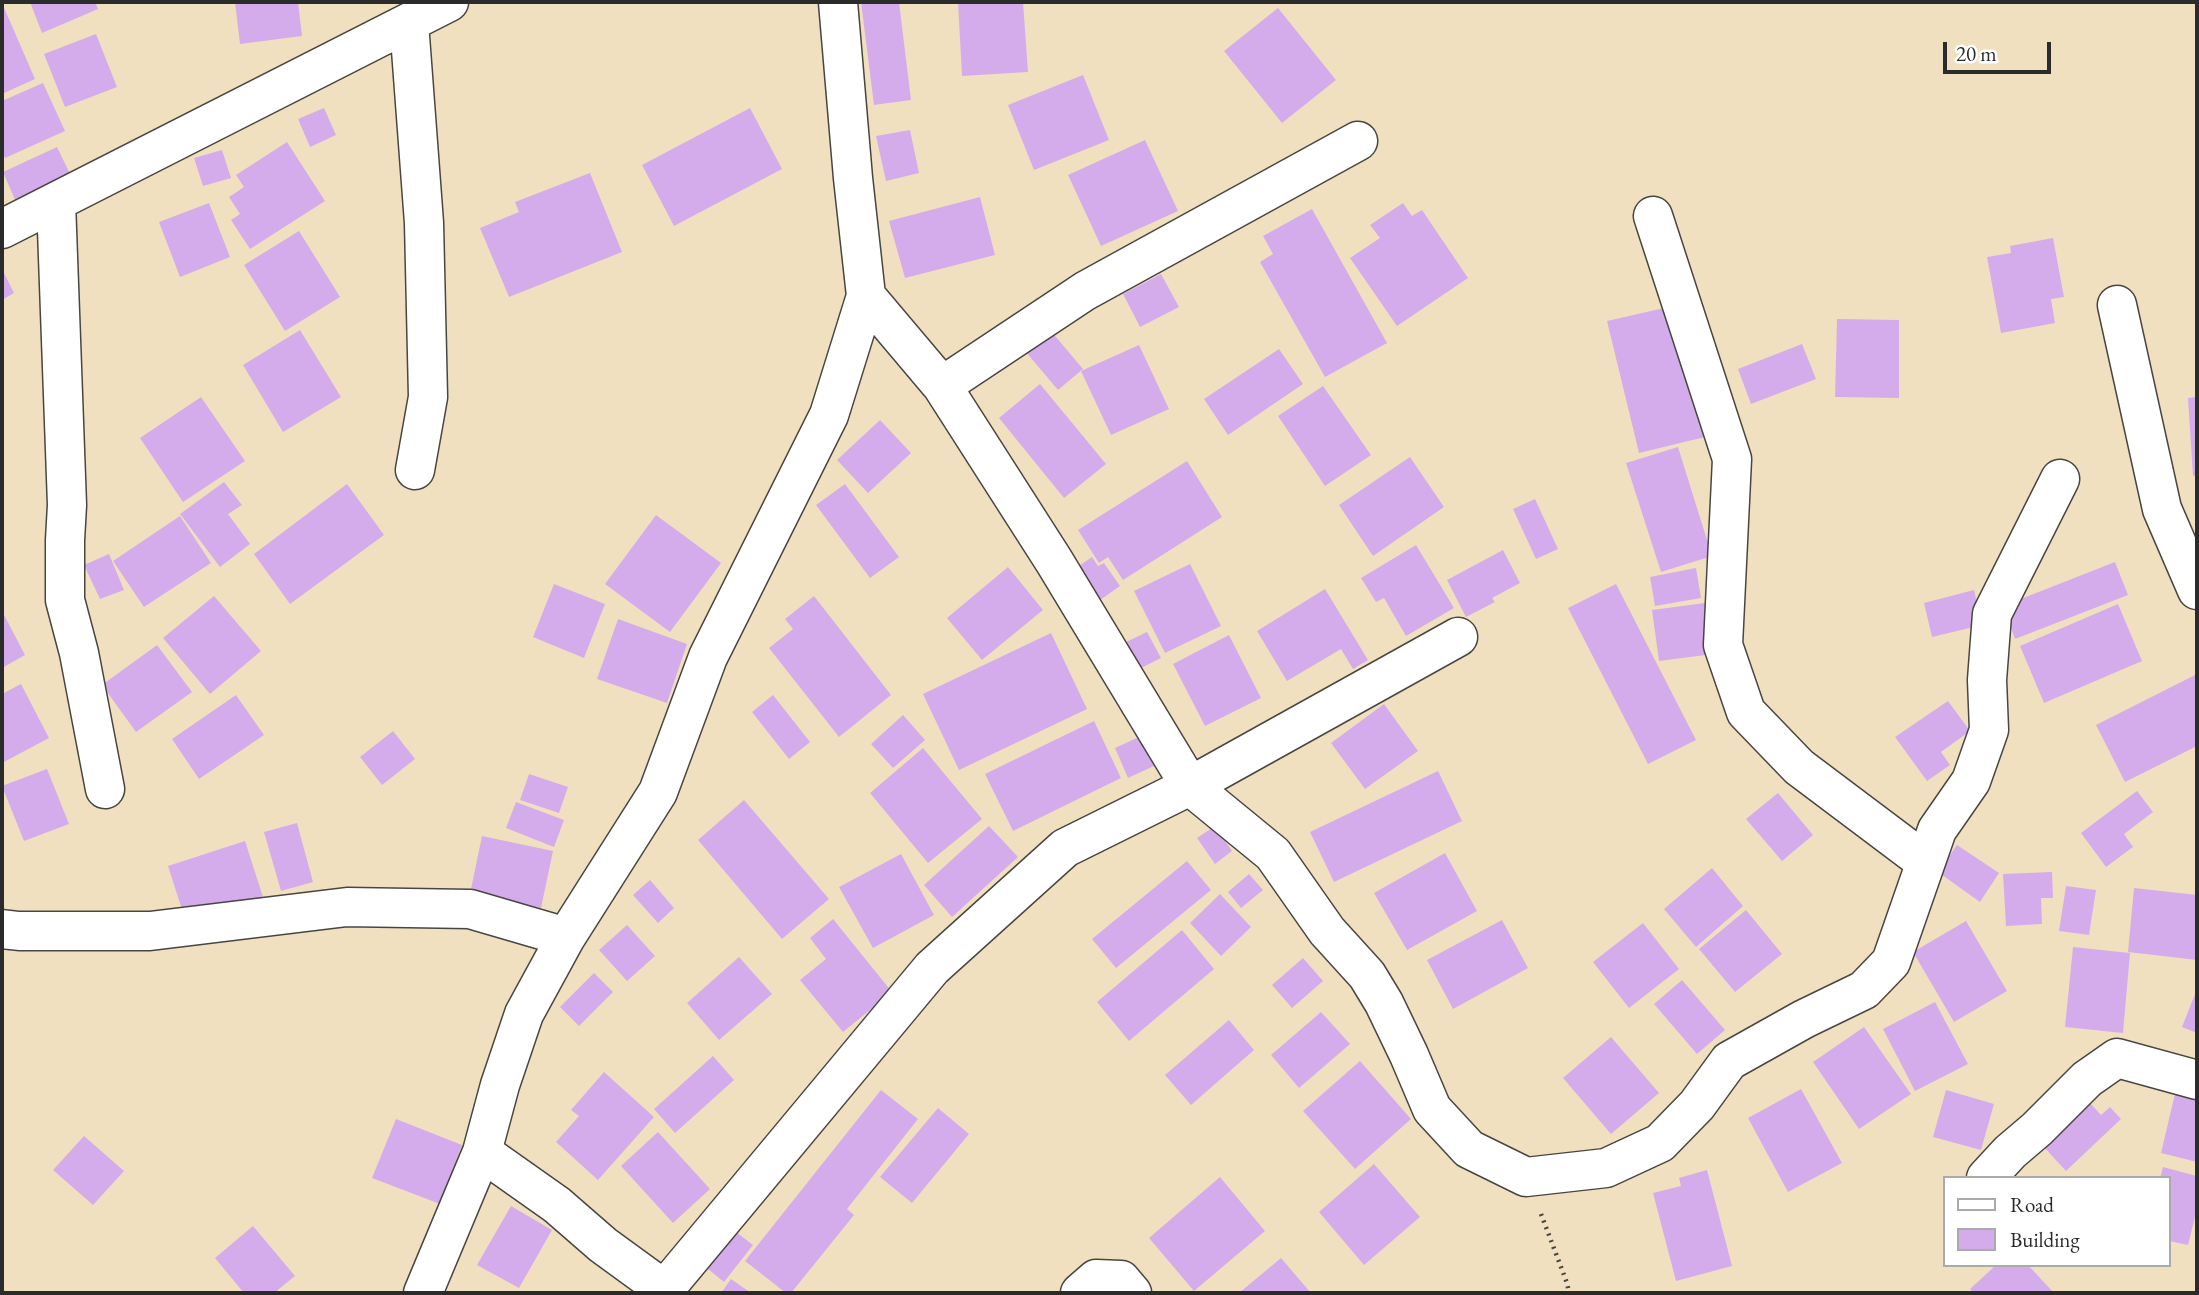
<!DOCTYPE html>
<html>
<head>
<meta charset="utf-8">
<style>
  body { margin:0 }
  #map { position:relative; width:2199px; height:1295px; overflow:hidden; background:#f0e0c0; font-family:"EB Garamond",serif }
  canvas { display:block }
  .frame { position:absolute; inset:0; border:4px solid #2b2b2b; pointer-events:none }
  .legend { position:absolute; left:1943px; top:1176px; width:228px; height:91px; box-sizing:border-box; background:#fff; border:2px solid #aaa; margin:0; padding:9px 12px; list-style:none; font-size:21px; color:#2b2b2b }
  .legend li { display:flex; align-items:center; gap:14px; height:35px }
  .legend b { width:35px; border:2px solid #aaa }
  .scale { position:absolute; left:1943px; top:42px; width:108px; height:32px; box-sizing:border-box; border:4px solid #2b2b2b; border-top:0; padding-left:9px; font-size:21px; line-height:24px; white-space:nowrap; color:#2b2b2b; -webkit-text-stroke:5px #fff; paint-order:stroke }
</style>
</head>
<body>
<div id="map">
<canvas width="2199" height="1295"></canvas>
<div class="frame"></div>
<ul class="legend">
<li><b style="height:9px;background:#fff"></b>Road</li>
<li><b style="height:19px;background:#d5aceb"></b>Building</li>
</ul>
<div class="scale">20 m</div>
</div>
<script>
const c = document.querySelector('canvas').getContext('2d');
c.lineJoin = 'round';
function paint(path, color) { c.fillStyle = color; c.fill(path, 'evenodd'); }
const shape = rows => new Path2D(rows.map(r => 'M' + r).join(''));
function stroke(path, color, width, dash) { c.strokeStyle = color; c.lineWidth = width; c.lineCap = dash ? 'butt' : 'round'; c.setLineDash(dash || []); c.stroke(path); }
const building = shape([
  [30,2,95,2,98,9,42,33],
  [235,2,298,2,302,36,240,44],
  [861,2,899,2,911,100,874,105],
  [958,2,1023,2,1028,72,962,76],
  [2,3,35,79,2,94],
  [1278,8,1336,80,1282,123,1224,51],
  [96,34,117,87,65,107,44,54],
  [1083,75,1109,140,1034,170,1008,105],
  [43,83,65,131,5,158,2,151,2,101],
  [324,108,336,135,310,147,298,119],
  [750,108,782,169,674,226,642,165],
  [910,130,919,173,886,181,876,136],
  [1145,140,1178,211,1101,246,1068,175],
  [287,142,325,201,250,249,231,220,240,214,229,197,244,187,236,175],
  [57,147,71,176,16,202,3,172],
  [222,150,231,178,203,186,194,158],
  [590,173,622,252,509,297,480,228,519,212,515,202],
  [980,197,995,255,905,278,889,221],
  [209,203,230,257,180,277,159,222],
  [1403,203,1412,216,1422,210,1468,278,1397,326,1350,258,1380,238,1370,225],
  [1312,209,1387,343,1325,377,1260,262,1273,254,1263,236],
  [299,231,340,297,285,331,244,265],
  [2053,238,2064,297,2051,299,2055,323,2001,333,1987,257,2011,253,2010,246],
  [2,269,14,293,2,300],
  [1161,274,1179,307,1140,327,1123,294],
  [1673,306,1705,437,1639,453,1607,321],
  [1837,319,1899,320,1899,398,1835,397],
  [1045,324,1083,369,1058,390,1020,345],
  [300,330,341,397,283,432,243,365],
  [1802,344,1816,379,1751,404,1738,369],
  [1139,345,1169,409,1111,435,1081,371],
  [1279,349,1303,384,1228,435,1204,399],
  [1040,384,1106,464,1064,498,999,418],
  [1323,386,1371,455,1325,486,1278,416],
  [201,397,245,461,183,502,140,438],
  [2197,397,2197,475,2193,476,2188,398],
  [880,420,911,453,868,493,837,460],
  [1678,447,1712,556,1661,572,1626,463],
  [1410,457,1444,507,1373,556,1339,505],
  [1187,461,1222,517,1123,580,1108,557,1099,563,1078,530],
  [224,482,242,505,228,514,250,544,220,567,180,514],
  [347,484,384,535,290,604,254,554],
  [845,484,899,557,870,578,816,505],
  [1535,499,1558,549,1536,559,1513,509],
  [656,515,721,563,670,632,605,584],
  [180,516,211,563,144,607,113,561],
  [1416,545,1454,608,1406,636,1384,598,1376,602,1361,578],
  [1503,550,1520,583,1492,598,1495,602,1466,617,1447,580],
  [109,554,124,590,100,599,84,565],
  [1092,557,1098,566,1104,563,1120,586,1096,603,1073,570],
  [2115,562,2128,595,2015,639,2003,606],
  [1190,564,1221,626,1165,653,1134,591],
  [1008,567,1043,610,982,660,947,618],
  [1696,568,1701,598,1655,606,1650,577],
  [554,584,605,604,584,658,533,637],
  [1616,584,1696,740,1648,764,1568,608],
  [1325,589,1368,660,1353,669,1341,649,1287,681,1257,631],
  [1974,590,1982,625,1932,637,1924,603],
  [214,596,261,651,210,694,163,638],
  [814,596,891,695,839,737,769,648,793,629,785,619],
  [1705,603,1713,654,1659,661,1652,610],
  [2118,604,2142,661,2044,703,2020,646],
  [2,611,25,655,2,668],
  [618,619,687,644,667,703,597,679],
  [1147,632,1161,658,1139,669,1126,642],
  [1051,633,1087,709,959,770,923,694],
  [1229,635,1261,698,1205,726,1173,664],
  [157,645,192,692,136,732,102,685],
  [2197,674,2197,746,2125,782,2096,725],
  [21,684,49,738,2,763,2,694],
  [236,695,264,735,199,779,172,739],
  [773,695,810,742,789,759,752,712],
  [1948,701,1970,731,1941,752,1950,765,1927,781,1895,737],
  [1384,704,1418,751,1365,789,1331,743],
  [903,715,925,740,893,768,871,744],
  [1094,721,1121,778,1013,831,985,774],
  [393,731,415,759,382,785,360,757],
  [1141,736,1154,766,1128,778,1115,748],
  [923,748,982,819,928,863,870,793],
  [47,769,69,824,24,841,2,786],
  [1438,771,1462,821,1334,882,1310,832],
  [529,774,568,787,559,813,520,800],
  [2137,791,2153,812,2124,834,2133,847,2106,867,2081,833],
  [1778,793,1813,835,1782,861,1746,819],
  [744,800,829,899,782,939,698,840],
  [516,802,564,820,554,847,506,828],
  [297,823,313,882,281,891,264,832],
  [989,826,1018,857,952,917,924,885],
  [1215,826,1232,851,1215,864,1197,838],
  [482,836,553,851,541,908,470,894],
  [245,841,263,897,186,922,168,866],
  [1957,845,1999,873,1980,902,1938,872],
  [1445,853,1477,911,1407,950,1374,893],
  [901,854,934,915,873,948,839,887],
  [1187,861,1211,890,1116,968,1092,939],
  [1712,868,1743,906,1696,947,1664,909],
  [2052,872,2053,898,2041,898,2042,924,2006,926,2003,874],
  [1249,874,1263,890,1241,908,1228,892],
  [650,880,674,908,658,923,633,895],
  [2066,886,2096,890,2089,935,2059,931],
  [2134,888,2197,895,2197,960,2128,952],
  [1220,894,1251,927,1221,956,1190,923],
  [1746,910,1782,954,1735,992,1699,949],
  [833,919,892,992,843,1032,800,980,826,959,810,938],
  [1502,920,1528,968,1453,1009,1427,960],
  [1966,921,2007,991,1954,1022,1913,952],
  [1643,923,1679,969,1629,1008,1593,962],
  [627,925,655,956,627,981,599,950],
  [1182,930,1214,969,1129,1041,1097,1002],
  [2073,947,2130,953,2123,1033,2065,1027],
  [739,957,772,994,719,1040,687,1003],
  [1303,958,1323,981,1292,1008,1272,985],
  [594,973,613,992,579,1026,560,1007],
  [1682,980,1725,1030,1697,1054,1654,1004],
  [2197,989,2197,1033,2182,1027],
  [1935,1002,1968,1064,1915,1091,1883,1029],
  [1321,1012,1350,1044,1299,1088,1271,1055],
  [1229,1020,1254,1050,1191,1105,1165,1075],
  [1864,1027,1911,1094,1859,1129,1813,1062],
  [1611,1037,1659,1093,1611,1134,1563,1078],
  [713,1056,734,1080,675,1133,654,1109],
  [1360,1061,1411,1119,1355,1169,1303,1111],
  [604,1072,654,1117,598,1180,556,1142,579,1116,571,1110],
  [2178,1081,2197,1085,2197,1162,2161,1153],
  [1801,1089,1842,1163,1788,1192,1748,1118],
  [881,1090,918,1119,847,1209,854,1215,791,1293,786,1293,745,1261],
  [1946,1090,1994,1104,1981,1150,1933,1137],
  [2090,1103,2101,1115,2110,1107,2121,1119,2066,1171,2043,1146],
  [938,1108,969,1134,912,1203,880,1177],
  [396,1119,462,1145,440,1204,372,1178],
  [658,1132,710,1189,673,1223,621,1166],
  [84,1136,124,1171,93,1205,53,1170],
  [1374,1164,1420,1217,1364,1265,1319,1212],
  [2163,1167,2197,1176,2197,1209,2188,1245,2169,1241,2169,1178,2160,1178],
  [1707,1170,1732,1266,1676,1281,1653,1193,1681,1186,1679,1178],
  [1220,1177,1265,1231,1194,1291,1149,1238],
  [511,1206,552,1230,519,1288,477,1265],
  [727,1225,753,1245,724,1282,698,1261],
  [253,1226,295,1276,274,1293,244,1293,215,1258],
  [1281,1258,1311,1293,1239,1293],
  [1996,1265,2028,1265,2054,1293,1974,1293,1970,1289],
  [731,1279,751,1293,721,1293]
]);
const path = shape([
  [1541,1214,1567,1283,1569,1293]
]);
const minor = shape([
  [409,23,424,223,428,397,415,470],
  [56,202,67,505,65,540,65,600,79,653,105,789],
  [1653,216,1732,459,1723,645,1746,712,1799,767,1924,861],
  [2,229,449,2],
  [866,296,942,386,1054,561,1190,786,1273,854,1327,931,1367,975,1384,1003,1409,1055,1432,1109,1469,1149,1526,1177,1606,1168,1660,1143,1697,1105,1729,1061,1804,1019,1864,990,1891,962,1937,830,1971,781,1989,730,1987,680,1992,614,2060,479],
  [2117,305,2162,509,2197,590],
  [942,386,1085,291,1358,141],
  [2,929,19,931,150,931,347,907,470,909,566,937],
  [482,1152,557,1205,603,1245,669,1293],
  [1986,1178,2010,1152,2037,1129,2087,1079,2117,1058,2197,1080],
  [664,1290,932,968,1065,848,1190,786,1458,637],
  [423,1293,482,1152,500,1085,524,1014,566,937,658,792,708,657,829,415,866,296,853,178,838,2],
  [1080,1293,1096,1279,1121,1280,1132,1293]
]);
paint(building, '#d5aceb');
stroke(minor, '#494641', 41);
stroke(path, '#494641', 4.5, [2, 5]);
stroke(minor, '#fff', 38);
</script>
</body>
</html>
